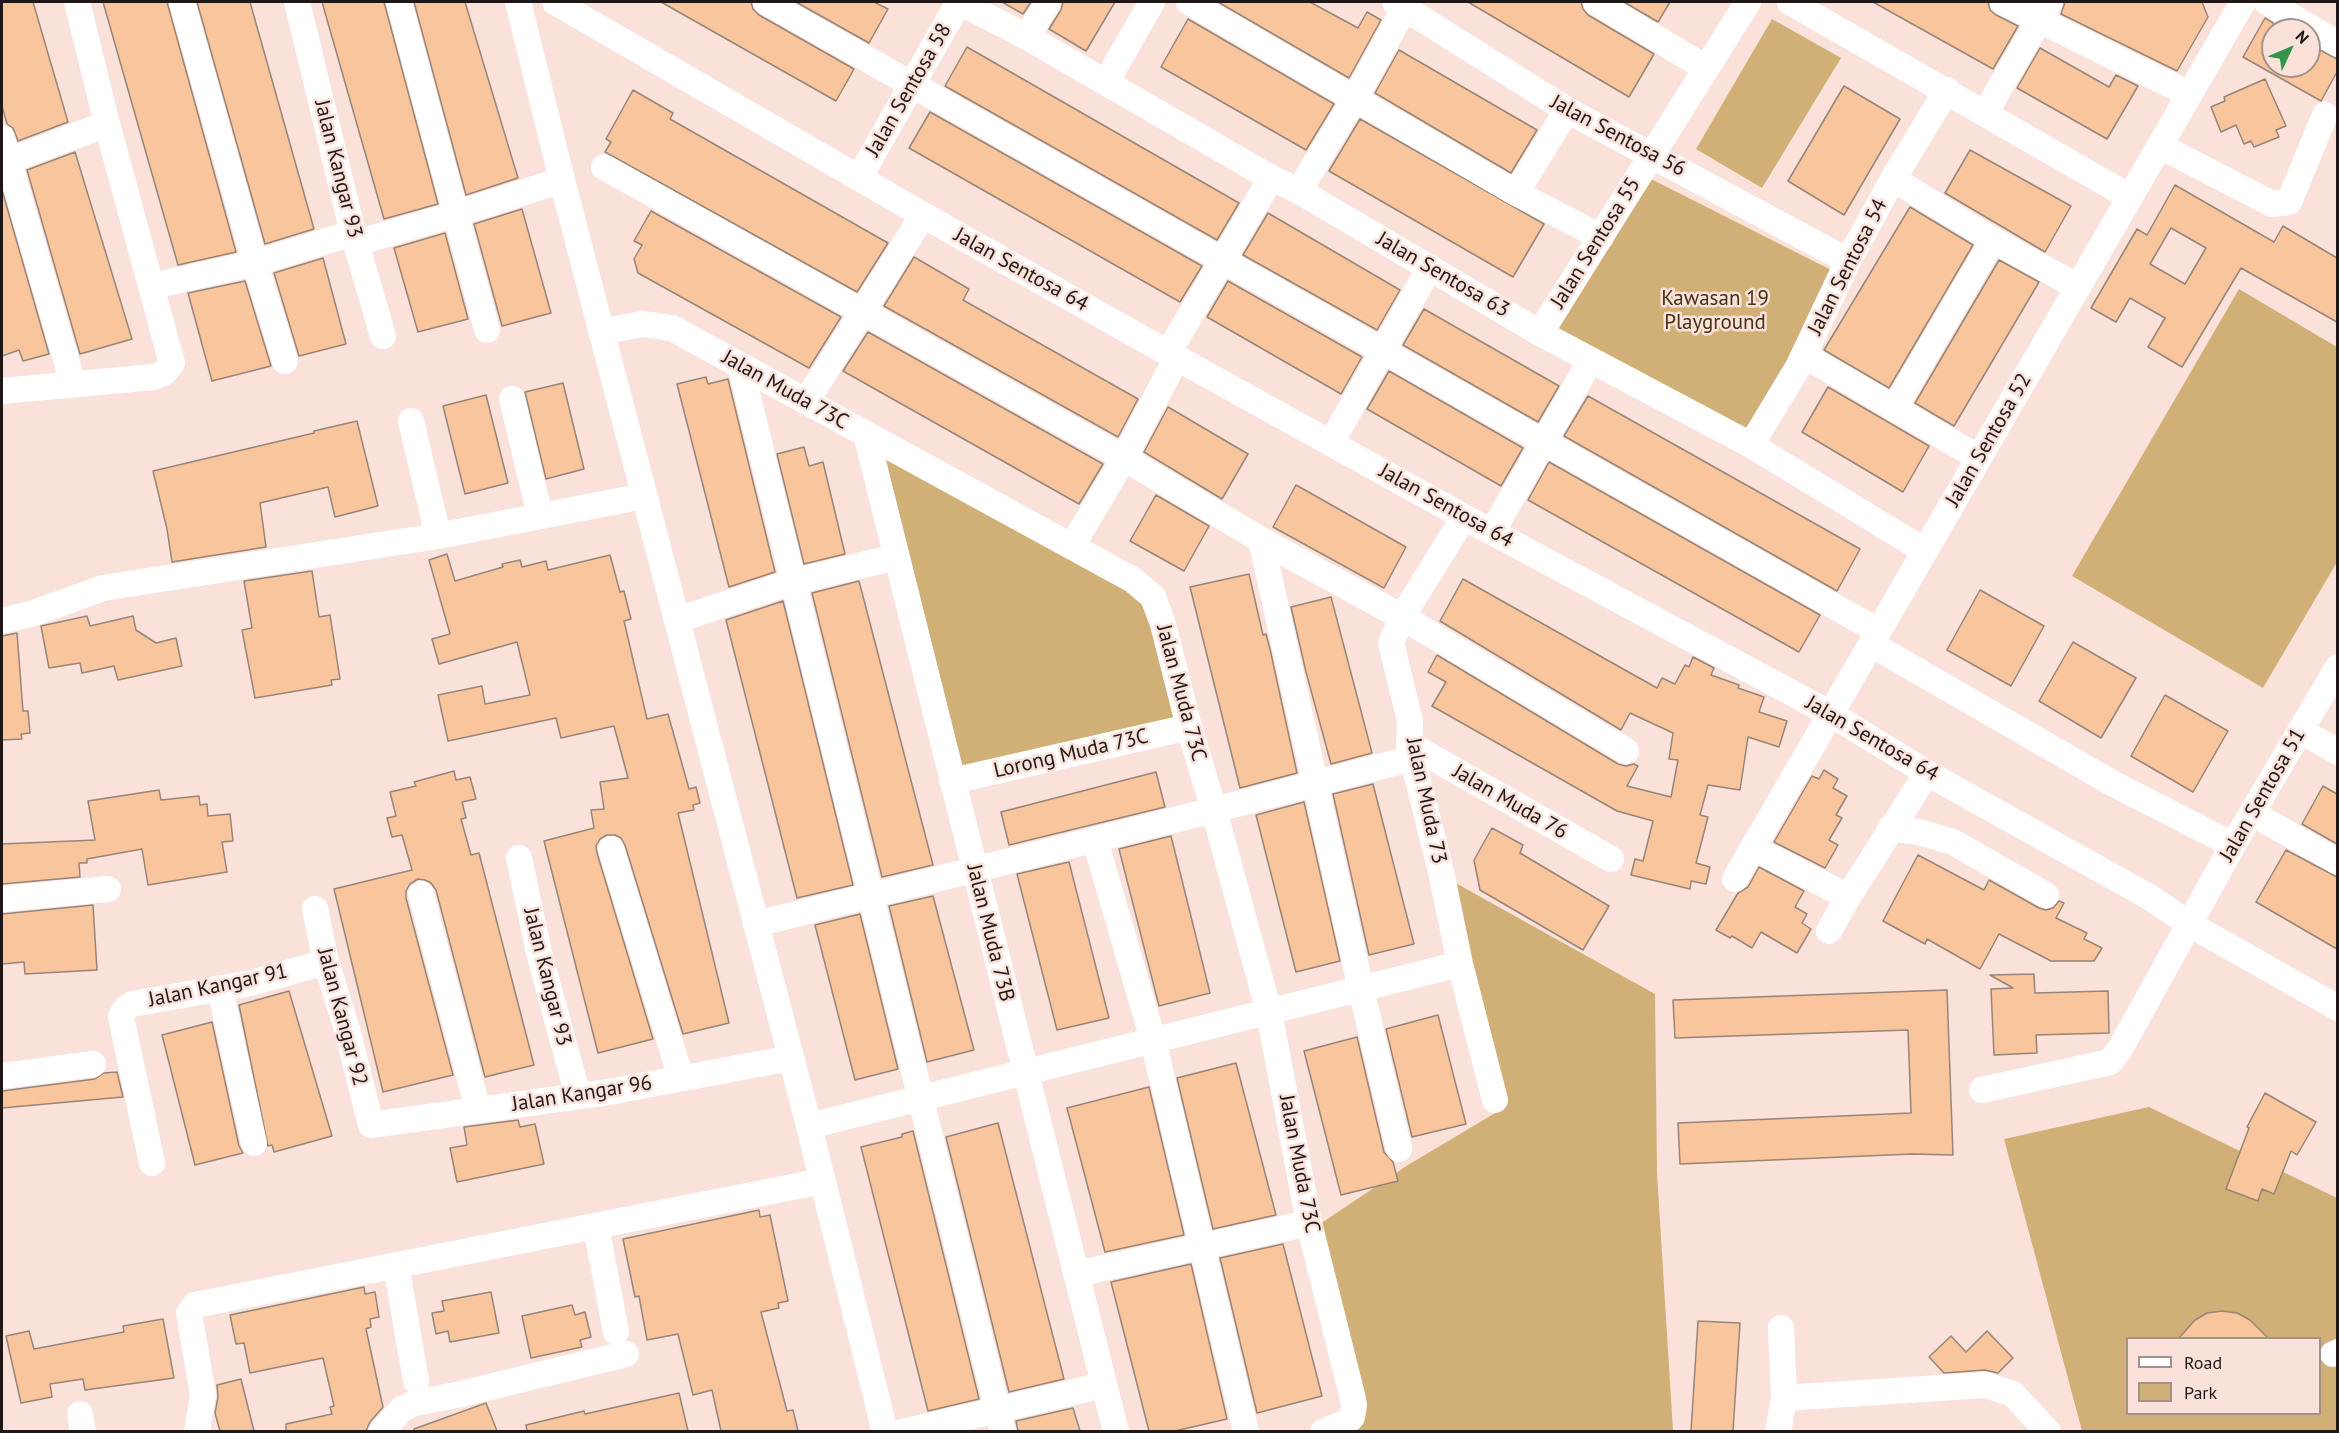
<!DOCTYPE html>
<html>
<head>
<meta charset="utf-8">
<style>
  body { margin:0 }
  #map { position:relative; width:2339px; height:1433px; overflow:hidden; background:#fae2db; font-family:"PT Sans",sans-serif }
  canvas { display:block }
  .frame { position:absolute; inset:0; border:3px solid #201816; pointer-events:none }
  .legend { position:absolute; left:2126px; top:1337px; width:195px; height:78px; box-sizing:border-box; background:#fae2db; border:2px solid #a3918c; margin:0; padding:8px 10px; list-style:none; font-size:18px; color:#201816 }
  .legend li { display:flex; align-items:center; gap:12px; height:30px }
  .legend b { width:30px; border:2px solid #a3918c }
  .north { position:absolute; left:2261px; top:18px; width:60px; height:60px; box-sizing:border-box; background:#fae2db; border:2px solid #a3918c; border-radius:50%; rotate:46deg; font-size:16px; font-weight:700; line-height:24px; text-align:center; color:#201816 }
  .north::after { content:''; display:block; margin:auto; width:21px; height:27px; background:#32954a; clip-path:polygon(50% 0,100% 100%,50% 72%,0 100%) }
</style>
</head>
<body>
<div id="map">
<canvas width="2339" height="1433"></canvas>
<div class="frame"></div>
<ul class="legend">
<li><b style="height:8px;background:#fff"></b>Road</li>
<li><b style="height:16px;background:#d0b076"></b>Park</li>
</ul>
<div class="north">N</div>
</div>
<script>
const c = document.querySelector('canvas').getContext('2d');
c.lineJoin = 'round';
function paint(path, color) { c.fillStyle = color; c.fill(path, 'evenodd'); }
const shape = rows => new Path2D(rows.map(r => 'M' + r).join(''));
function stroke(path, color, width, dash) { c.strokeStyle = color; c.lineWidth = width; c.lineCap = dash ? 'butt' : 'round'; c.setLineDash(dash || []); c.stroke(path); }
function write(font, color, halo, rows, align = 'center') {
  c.font = font + ' "PT Sans",sans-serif'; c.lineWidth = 5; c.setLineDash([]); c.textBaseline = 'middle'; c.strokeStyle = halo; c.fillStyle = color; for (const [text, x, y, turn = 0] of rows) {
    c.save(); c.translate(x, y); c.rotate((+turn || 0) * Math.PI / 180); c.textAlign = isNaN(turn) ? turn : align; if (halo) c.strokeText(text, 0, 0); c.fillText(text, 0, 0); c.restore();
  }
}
const green = shape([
  [1772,19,1841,58,1762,188,1696,149],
  [1651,179,1843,276,1755,434,1558,330],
  [2239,289,2337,347,2337,562,2263,688,2072,576],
  [866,434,1133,580,1189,727,952,781],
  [1443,876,1655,994,1657,1173,1673,1431,1327,1431,1347,1426,1320,1224,1408,1165,1502,1109],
  [2149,1107,2337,1198,2337,1431,2082,1431,2004,1139],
  [2128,1338,2320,1338,2320,1414,2128,1414]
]);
const building = shape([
  [2,2,33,2,68,122,18,141,13,128,7,124,2,106,2,2],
  [103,2,167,2,236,252,178,265,103,2],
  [197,2,250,2,314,229,265,244,197,2],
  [322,2,384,2,438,204,384,219,322,2],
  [414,2,465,2,518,178,466,195,414,2],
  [661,2,751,2,753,9,759,15,854,69,836,101,661,2],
  [796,2,874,2,888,9,869,43,796,2],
  [1002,2,1031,2,1023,14,1002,2],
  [1063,2,1115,2,1086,51,1049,29,1061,10,1063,2],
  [1218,2,1310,2,1358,28,1367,12,1381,20,1349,78,1218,2],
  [1468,2,1581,2,1583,9,1588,15,1654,54,1629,97,1468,2],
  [1624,2,1670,2,1658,22,1624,2],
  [1873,2,1988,2,1990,10,1996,15,2018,26,1993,69,1873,2],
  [2065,2,2202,2,2208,17,2177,71,2061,14,2065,2],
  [2265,18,2273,23,2273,66,2309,66,2309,44,2337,59,2337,72,2321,101,2243,57,2265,18],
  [1188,19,1334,104,1306,150,1161,67,1188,19],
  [967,47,1239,203,1217,240,945,86,967,47],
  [2040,48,2109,87,2116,75,2138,86,2107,139,2017,88,2040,48],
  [1399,50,1537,130,1511,173,1375,93,1399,50],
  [2265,79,2286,126,2276,130,2279,137,2254,147,2251,141,2244,144,2236,125,2221,132,2211,107,2225,101,2224,97,2265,79],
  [1844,86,1900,119,1844,215,1788,181,1844,86],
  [633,90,673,113,670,119,888,243,857,292,605,152,611,142,606,139,633,90],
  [930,112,1202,266,1180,302,909,148,930,112],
  [1360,119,1544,224,1513,277,1329,171,1360,119],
  [1970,150,2071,206,2045,252,1945,193,1970,150],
  [75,152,132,339,80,354,27,170,75,152],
  [2175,185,2274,242,2283,226,2337,258,2337,322,2241,268,2182,367,2148,347,2165,318,2130,298,2116,322,2091,308,2137,229,2147,235,2175,185],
  [2171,228,2206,248,2185,284,2150,264,2171,228],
  [2,190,49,354,23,361,19,350,2,356,2,190],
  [1910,207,1973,245,1889,388,1824,350,1910,207],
  [522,209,551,313,502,326,474,224,522,209],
  [651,211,841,317,809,368,638,273,634,259,642,245,634,241,651,211],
  [1268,213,1400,290,1377,330,1243,255,1268,213],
  [445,233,468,319,418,332,394,248,445,233],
  [914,257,969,289,963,300,1138,399,1118,437,884,306,914,257],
  [323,258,346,344,299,356,274,273,323,258],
  [1999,260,2039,282,1954,426,1915,403,1999,260],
  [245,281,271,366,212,381,188,293,245,281],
  [1228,281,1362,357,1341,394,1207,317,1228,281],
  [1424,309,1559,386,1538,422,1403,345,1424,309],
  [868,332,1103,464,1079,504,843,371,868,332],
  [1389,371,1523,448,1501,486,1367,409,1389,371],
  [706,377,708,384,728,379,775,572,729,587,677,384,706,377],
  [563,383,584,469,546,479,525,392,563,383],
  [1828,387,1929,446,1903,492,1802,432,1828,387],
  [486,395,508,483,465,494,443,406,486,395],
  [1588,396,1860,549,1837,591,1564,436,1588,396],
  [1168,407,1248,454,1222,499,1144,452,1168,407],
  [357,421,378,506,335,517,328,487,260,503,266,547,172,562,167,529,153,471,314,433,314,431,357,421],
  [804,447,809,466,823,462,845,554,804,564,777,454,804,447],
  [1549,462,1820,615,1799,652,1528,500,1549,462],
  [1296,485,1406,547,1384,588,1273,527,1296,485],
  [1156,495,1209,526,1184,571,1130,541,1156,495],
  [447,554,455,581,503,567,502,564,520,560,522,567,546,561,548,570,610,555,620,592,624,591,631,619,624,621,647,719,668,714,689,789,696,787,700,803,693,805,694,810,678,813,729,1023,683,1034,625,845,621,838,615,835,607,835,600,839,596,846,597,853,653,1039,598,1053,544,841,594,828,591,810,604,809,600,782,628,778,614,726,561,738,556,718,448,741,438,695,482,686,485,704,530,695,517,642,439,664,432,639,450,634,429,560,447,554],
  [312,571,319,617,330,615,340,679,331,680,332,685,255,698,242,630,252,628,244,581,312,571],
  [1249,574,1263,635,1266,634,1270,649,1297,773,1240,788,1190,587,1249,574],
  [1463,579,1657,688,1662,678,1675,684,1685,665,1689,667,1693,657,1714,668,1711,675,1739,685,1738,688,1764,697,1759,712,1787,721,1779,747,1748,737,1740,790,1708,785,1700,815,1708,817,1696,863,1710,867,1706,884,1691,881,1690,889,1631,875,1635,859,1643,861,1653,821,1617,811,1432,706,1446,682,1428,672,1437,655,1618,764,1626,766,1634,764,1638,766,1627,786,1671,797,1678,760,1669,759,1673,733,1630,713,1621,730,1440,621,1463,579],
  [859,581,933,865,882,877,812,593,859,581],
  [1980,590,2044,626,2011,686,1947,650,1980,590],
  [1331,597,1372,753,1331,764,1306,672,1291,607,1331,597],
  [783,601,853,885,797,898,726,620,783,601],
  [87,616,90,626,133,616,136,630,156,643,176,638,182,666,118,680,114,666,82,673,80,663,49,668,41,626,87,616],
  [17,633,23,711,28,711,30,733,21,734,22,739,2,740,2,636,17,633],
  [2073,642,2136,678,2101,738,2039,701,2073,642],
  [2165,695,2228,731,2193,792,2131,756,2165,695],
  [1824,770,1838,779,1833,788,1847,796,1836,815,1842,818,1829,840,1838,845,1825,868,1774,842,1812,776,1819,779,1824,770],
  [454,771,456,780,470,777,476,799,462,802,466,818,461,819,471,855,479,853,534,1065,485,1077,436,890,431,883,425,880,418,879,410,884,406,891,406,898,453,1075,383,1092,334,889,412,870,402,835,392,837,387,818,396,816,390,792,416,786,414,782,454,771],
  [1156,772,1165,807,1009,845,1001,812,1156,772],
  [1373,784,1414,944,1369,955,1333,794,1373,784],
  [2323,786,2337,794,2337,844,2302,824,2323,786],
  [159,790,161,800,199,796,200,805,207,804,208,816,230,814,233,841,222,842,227,872,148,885,142,849,87,859,87,863,79,863,80,877,2,884,2,844,95,840,88,801,159,790],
  [1304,802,1340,961,1296,972,1256,815,1304,802],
  [1492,828,1523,845,1520,853,1609,906,1583,950,1480,890,1474,860,1492,828],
  [1171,836,1210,993,1159,1006,1119,849,1171,836],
  [2286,850,2337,877,2337,949,2256,902,2286,850],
  [1918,855,1984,890,1989,880,2039,908,2046,910,2053,908,2059,901,2064,903,2056,918,2087,933,2084,939,2102,948,2094,961,2051,961,1999,934,1980,969,1927,939,1925,944,1883,921,1918,855],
  [1069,862,1109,1018,1057,1030,1017,874,1069,862],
  [1759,867,1804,891,1795,907,1807,914,1802,923,1811,929,1797,953,1761,932,1752,948,1732,936,1730,938,1716,930,1738,893,1748,887,1759,867],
  [933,896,974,1050,927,1062,889,906,933,896],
  [93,905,97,970,25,974,24,962,2,964,2,914,93,905],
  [860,914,898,1069,855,1080,815,925,860,914],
  [2034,974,2035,993,2108,991,2109,1033,2036,1035,2037,1053,1994,1055,1991,989,2013,988,1990,975,2034,974],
  [1947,990,1953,1155,1912,1154,1680,1164,1678,1123,1911,1113,1908,1030,1675,1038,1673,1000,1947,990],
  [289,991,332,1136,274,1152,272,1145,268,1146,239,1005,289,991],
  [1438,1015,1466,1124,1412,1137,1386,1029,1438,1015],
  [212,1022,239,1146,243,1153,195,1165,162,1035,212,1022],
  [1357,1037,1384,1152,1393,1162,1398,1181,1341,1195,1304,1051,1357,1037],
  [1236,1063,1276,1215,1213,1229,1177,1078,1236,1063],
  [117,1072,123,1097,2,1108,2,1091,95,1079,104,1073,117,1072],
  [1149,1087,1184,1235,1105,1252,1067,1108,1149,1087],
  [2265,1093,2316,1122,2297,1155,2291,1151,2274,1194,2262,1189,2258,1201,2226,1189,2249,1128,2247,1127,2265,1093],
  [518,1120,520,1127,535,1124,544,1164,457,1182,450,1148,467,1145,464,1127,518,1120],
  [998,1123,1064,1379,1009,1392,946,1137,998,1123],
  [913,1131,979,1399,928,1411,861,1147,902,1137,902,1134,913,1131],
  [759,1210,760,1217,770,1215,788,1301,778,1303,779,1308,761,1312,787,1411,793,1410,798,1431,721,1431,712,1390,693,1395,678,1334,647,1340,639,1296,635,1297,623,1239,759,1210],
  [1283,1244,1322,1396,1257,1413,1220,1258,1283,1244],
  [1191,1264,1227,1419,1175,1431,1149,1431,1111,1282,1191,1264],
  [364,1287,365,1294,375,1292,379,1317,370,1319,371,1327,366,1329,383,1407,370,1422,366,1431,286,1431,286,1424,332,1414,330,1407,334,1406,323,1358,250,1373,244,1343,236,1344,230,1315,364,1287],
  [491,1292,499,1333,450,1342,448,1331,436,1334,432,1313,444,1311,442,1301,491,1292],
  [572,1305,575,1315,585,1312,591,1337,580,1340,582,1347,531,1358,522,1316,572,1305],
  [2222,1311,2237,1313,2250,1320,2268,1338,2179,1338,2195,1320,2207,1313,2222,1311],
  [163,1319,174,1378,85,1390,83,1379,50,1384,52,1397,21,1403,6,1336,29,1331,34,1349,124,1332,123,1326,163,1319],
  [1698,1321,1740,1323,1733,1431,1691,1431,1698,1321],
  [1987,1331,2013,1358,1998,1373,1985,1370,1944,1373,1929,1357,1951,1336,1966,1352,1987,1331],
  [241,1379,254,1431,220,1431,215,1413,218,1397,217,1385,241,1379],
  [679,1393,688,1431,527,1431,526,1425,584,1411,585,1414,679,1393],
  [486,1403,497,1431,414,1431,414,1429,486,1403],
  [1073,1408,1080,1431,1018,1431,1016,1421,1073,1408]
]);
const minor = shape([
  [182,2,255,263,285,361],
  [297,2,353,233,383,336],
  [399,2,487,330],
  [518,2,562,180,809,1126,885,1432],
  [555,2,923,215,1168,353,1464,517,1831,714,1927,773,2151,898,2189,924,2338,1008],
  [766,2,1878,631],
  [959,2,1027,37,1271,178,1299,191,1540,333,1751,445,1925,551],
  [1189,2,1516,193,1601,237],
  [1395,2,1567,110,1848,261],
  [1596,2,1706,68],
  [1790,2,2130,197],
  [2003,2,2189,94],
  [2267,2,2338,44],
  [1027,37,1048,2],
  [1106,82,1152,2],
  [1985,113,2050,2],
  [2,138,73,384],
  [2160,146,2272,204,2289,202,2325,115],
  [2,163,107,124],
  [604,167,1124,458,1261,540,1402,617,1626,751],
  [859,178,959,2],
  [1893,179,1993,240,2078,287],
  [1299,191,1355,98,1408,2],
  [1516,193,1567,110],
  [356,243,456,214,562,180],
  [153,286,255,263,353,233],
  [601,332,642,324,672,328,1133,580,1153,597,1163,624,1189,727,1214,810,1269,1012,1309,1223,1352,1395,1354,1405,1352,1417,1347,1422,1323,1432],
  [1540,333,1748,2],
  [1168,353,1271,178],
  [1804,355,1979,458],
  [740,365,1003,1432],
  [2,391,154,377,164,373,172,363,107,124,77,2],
  [512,399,540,516],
  [806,402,923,215],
  [1894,409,1993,240],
  [411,421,438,536],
  [866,434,1116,1432],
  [1331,443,1430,267],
  [1751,445,1798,367,1848,261,1893,179,1947,90],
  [1464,517,1402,617,1391,643,1410,721,1409,744,1442,876,1460,964,1495,1100],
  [1492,532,1591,360],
  [1261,540,1361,989,1399,1149],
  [1072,546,1124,458,1177,357],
  [677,620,792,582,896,557],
  [2,621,34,613,103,588,438,536,644,496],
  [1871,644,2112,783,2233,845],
  [2301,731,2338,752],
  [1409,744,1611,859],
  [952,781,1189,727],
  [2252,813,2338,862],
  [1890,828,1919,832,1953,842,2046,895],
  [1095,840,1153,1040,1246,1432],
  [611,849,681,1078],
  [1769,856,1848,897],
  [519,858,539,953,578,1096],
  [1735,879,2243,2],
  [421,894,478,1110],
  [2,899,108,889],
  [315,909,326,962,347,1029,371,1125,609,1092,791,1058],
  [756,924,1214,810,1413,758],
  [1829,931,1848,897,1927,773],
  [220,989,254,1143],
  [2,1076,93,1064],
  [1982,1090,2110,1062,2120,1049,2233,845,2338,667],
  [809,1126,1460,964],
  [152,1163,121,1017,125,1009,132,1004,251,983,326,962],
  [596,1226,616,1332],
  [396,1265,416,1381],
  [1076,1274,1309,1223],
  [2333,1354,2338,1352],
  [1784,1398,1986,1385,2013,1394,2048,1432],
  [80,1414,83,1432],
  [197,1432,203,1395,189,1313,195,1305,823,1181],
  [381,1432,402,1409,415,1403,461,1394,626,1354],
  [903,1432,1104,1385],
  [1778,1432,1784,1398,1781,1328]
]);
const streetNames = [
  ["Jalan Sentosa 58",909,90,-60],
  ["Jalan Sentosa 56",1618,136,28],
  ["Jalan Kangar 93",338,169,76],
  ["Jalan Sentosa 55",1596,243,-58],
  ["Jalan Sentosa 54",1848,267,-63],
  ["Jalan Sentosa 64",1021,270,29],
  ["Jalan Sentosa 63",1443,275,30],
  ["Jalan Muda 73C",785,390,29],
  ["Jalan Sentosa 52",1989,440,-60],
  ["Jalan Sentosa 64",1446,506,29],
  ["Jalan Muda 73C",1181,693,75],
  ["Jalan Sentosa 64",1872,739,30],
  ["Lorong Muda 73C",1071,754,-13],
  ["Jalan Sentosa 51",2263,795,-60],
  ["Jalan Muda 73",1426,801,78],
  ["Jalan Muda 76",1510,802,30],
  ["Jalan Muda 73B",990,933,76],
  ["Jalan Kangar 93",547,977,76],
  ["Jalan Kangar 91",218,986,-12],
  ["Jalan Kangar 92",342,1017,75],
  ["Jalan Kangar 96",582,1094,-9],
  ["Jalan Muda 73C",1299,1164,79]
];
const parkNames = [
  ["Kawasan 19",1715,299],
  ["Playground",1715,323]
];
paint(green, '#d0b076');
paint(building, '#f9c59c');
stroke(building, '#968578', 1.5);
stroke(minor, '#fff', 26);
write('21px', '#201816', '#fae2db', streetNames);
write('21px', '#433313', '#fae2db', parkNames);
</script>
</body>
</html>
